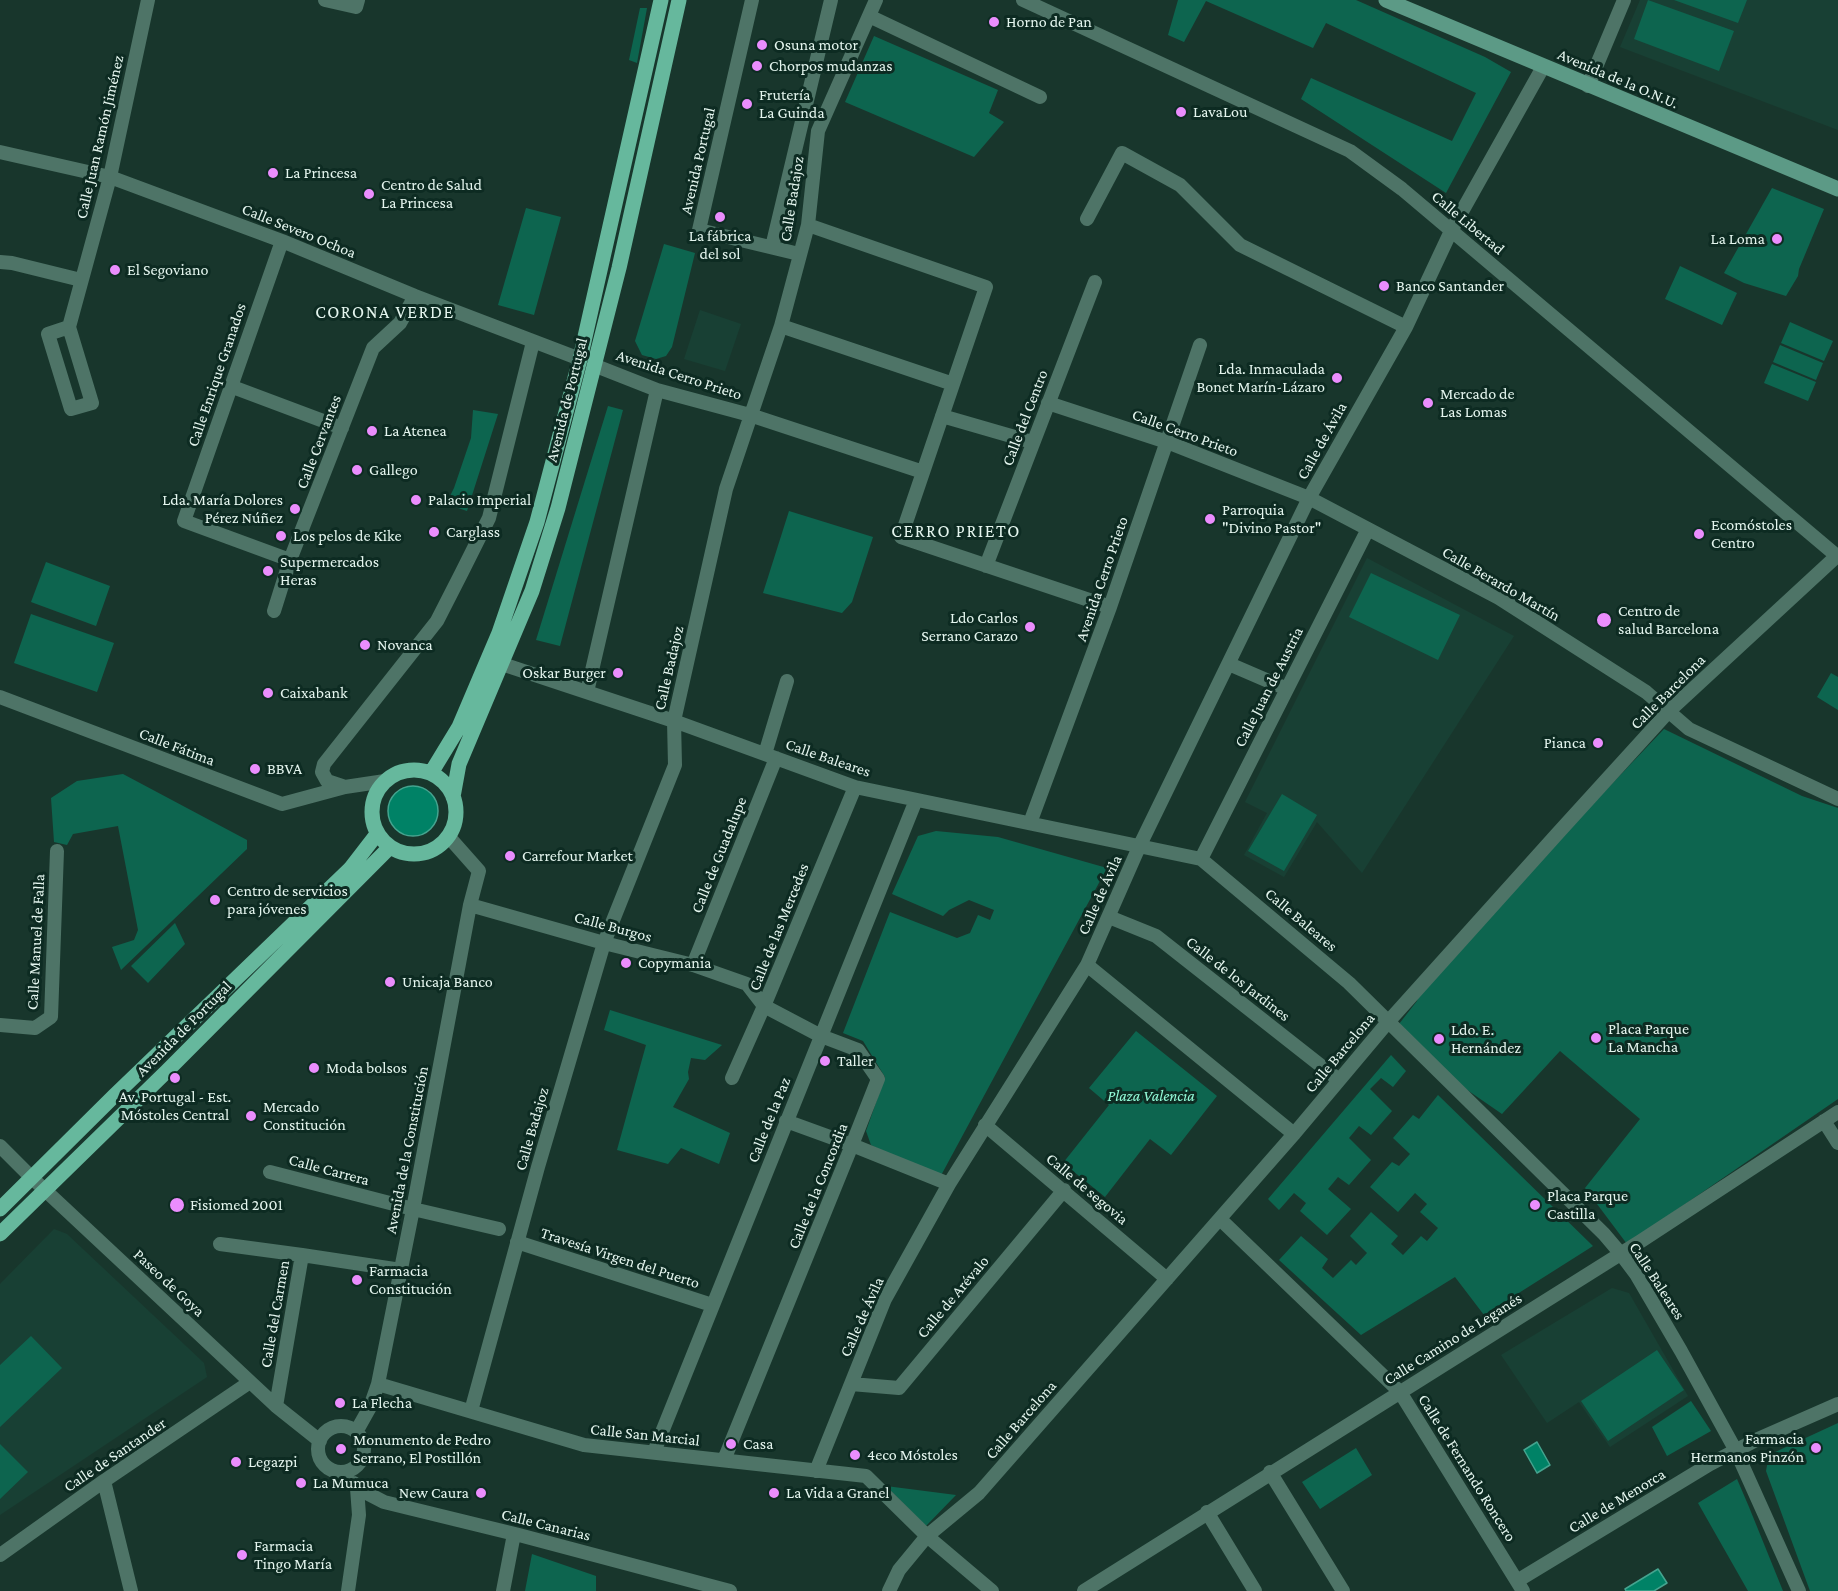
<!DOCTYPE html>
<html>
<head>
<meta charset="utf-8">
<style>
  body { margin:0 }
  canvas { display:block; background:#18362c }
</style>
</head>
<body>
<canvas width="1838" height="1591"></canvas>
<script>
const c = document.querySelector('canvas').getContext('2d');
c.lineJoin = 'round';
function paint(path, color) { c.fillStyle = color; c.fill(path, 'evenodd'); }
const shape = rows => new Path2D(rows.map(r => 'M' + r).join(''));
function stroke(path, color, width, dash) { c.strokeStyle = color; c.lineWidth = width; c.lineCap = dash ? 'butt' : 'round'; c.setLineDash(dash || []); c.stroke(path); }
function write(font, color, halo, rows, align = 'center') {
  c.font = font + ' "Crimson Pro",serif'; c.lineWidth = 6; c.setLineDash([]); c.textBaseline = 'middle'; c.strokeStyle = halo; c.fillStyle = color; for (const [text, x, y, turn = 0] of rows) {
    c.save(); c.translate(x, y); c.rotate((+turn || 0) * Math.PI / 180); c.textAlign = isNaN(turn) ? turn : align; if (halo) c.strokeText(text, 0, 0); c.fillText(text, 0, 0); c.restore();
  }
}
const built = shape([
  [1640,0,1838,0,1838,130,1620,47],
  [700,310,741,324,725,371,684,359],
  [1367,558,1514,636,1362,873,1317,822,1284,877,1244,855,1267,813,1245,802],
  [54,1229,67,1234,204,1363,207,1377,0,1515,0,1284],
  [1612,1288,1629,1293,1688,1396,1610,1447,1579,1402,1547,1423,1501,1355]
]);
const green = shape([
  [1178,0,1356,0,1485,57,1511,72,1446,193,1301,99,1311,78,1452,141,1476,93,1326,23,1313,48,1206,1,1184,42,1168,35],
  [1648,0,1734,31,1719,71,1634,39],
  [1674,0,1747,0,1738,23],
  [640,8,647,8,637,63,629,60],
  [874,36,998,90,989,113,1004,122,974,157,845,102],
  [1772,188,1824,209,1799,269,1798,276,1786,296,1744,283,1724,273],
  [526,208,561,217,534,315,498,305],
  [664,244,695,253,672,347,666,356,656,359,642,355,635,341],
  [1680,266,1737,293,1722,325,1665,299],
  [1790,322,1833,341,1824,361,1781,343],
  [1780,345,1823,363,1816,380,1773,362],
  [1772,364,1816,382,1808,401,1764,383],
  [608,406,623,410,560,646,536,640],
  [473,410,498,414,467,511,446,504,454,488,471,438],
  [789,511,873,537,852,602,842,613,763,593],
  [46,562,110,586,96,626,31,602],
  [1371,573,1460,615,1438,660,1349,617],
  [31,614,114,643,97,692,14,663],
  [1831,673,1838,677,1838,710,1817,697],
  [1664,729,1802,796,1838,808,1838,1099,1627,1244,1585,1188,1640,1119,1560,1051,1502,1114,1460,1085,1399,1024,1417,1001,1420,986],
  [123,774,247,840,247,849,121,970,112,947,134,940,138,930,118,826,73,834,67,845,54,842,51,798,77,781],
  [1282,794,1317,815,1284,871,1248,851],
  [936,831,998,837,1107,868,938,1181,871,1145,866,1131,885,1077,863,1041,843,1033,890,912,957,938,970,933,978,915,990,920,994,910,969,900,949,910,943,916,892,894,918,836],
  [175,923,185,944,148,983,131,966],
  [610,1010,722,1045,705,1060,691,1058,688,1072,689,1079,673,1107,730,1133,719,1164,681,1148,668,1164,617,1150,646,1045,604,1030],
  [1136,1031,1217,1096,1171,1155,1150,1139,1105,1197,1063,1163,1109,1105,1089,1088],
  [1391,1055,1406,1071,1393,1087,1381,1078,1370,1089,1392,1111,1371,1135,1359,1126,1349,1138,1371,1160,1349,1185,1338,1177,1328,1189,1351,1209,1327,1235,1300,1211,1306,1203,1294,1193,1279,1210,1268,1199],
  [1438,1095,1593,1246,1484,1315,1455,1277,1361,1335,1279,1260,1301,1236,1328,1259,1322,1268,1333,1278,1351,1260,1356,1265,1367,1253,1350,1236,1371,1212,1398,1236,1391,1244,1403,1255,1421,1236,1427,1241,1438,1228,1420,1212,1427,1204,1415,1193,1398,1212,1370,1187,1392,1162,1399,1166,1410,1154,1393,1138,1413,1115,1419,1119],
  [31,1336,62,1368,0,1427,0,1365],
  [1657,1350,1684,1390,1608,1441,1581,1401],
  [1691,1401,1711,1431,1667,1456,1652,1427],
  [1838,1423,1838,1591,1810,1591,1766,1471,1768,1460,1773,1453],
  [0,1444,28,1472,0,1499],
  [1356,1448,1372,1475,1320,1509,1302,1482],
  [1737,1479,1749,1507,1783,1591,1748,1591,1698,1503],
  [886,1486,956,1495,926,1526],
  [532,1554,596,1576,596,1591,525,1591]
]);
const water = shape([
  '388 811a25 25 0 1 1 50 0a25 25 0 1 1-50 0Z',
  [1537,1442,1550,1465,1537,1473,1524,1450,1537,1442],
  [1658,1569,1667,1583,1654,1591,1626,1591,1625,1589,1658,1569]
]);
const street = shape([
  [325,0,356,7,358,0],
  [752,0,699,230,799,254],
  [1023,0,1350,151,1402,189,1838,557],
  [869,16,1040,97],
  [1588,86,1624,0],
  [0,152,110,177,282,241,415,296,580,359],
  [1087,219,1122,153,1180,185,1240,245,1406,327],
  [808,225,986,287,901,537,1110,607],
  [282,241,184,521,290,560],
  [772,247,831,0],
  [0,262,12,263,81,280],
  [781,326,953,384],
  [69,327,48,334,71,409,92,403,69,327,110,177,148,0],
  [596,366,657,390,750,415,923,472],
  [230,386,342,428],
  [1048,403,1167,442,1309,498,1499,598,1646,692,1689,729,1838,799],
  [942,416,1032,442],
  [986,566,1095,282],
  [274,611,290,560,373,348,400,323,415,296],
  [502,664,674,721,855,787,1201,859,1349,983,1604,1234,1621,1254,1636,1274,1681,1351,1736,1451,1799,1591],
  [1229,664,1287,689],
  [587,692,657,390],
  [0,697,282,804,345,787,385,781],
  [765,754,787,681],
  [345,787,327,781,322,772,324,764,437,621,462,572,489,518,533,342],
  [1030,823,1110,607,1200,345],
  [1201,859,1368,529],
  [470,905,604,943,693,965,747,984,764,1006,821,1036,858,1050,878,1079,852,1145,724,1460],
  [1109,917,1156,936,1339,1080],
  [693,965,776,758],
  [1087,965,1294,1134],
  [0,1025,35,1028,51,1017,57,851],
  [732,1078,764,1006,855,787],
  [786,1121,852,1145,949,1184],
  [1824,1121,1838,1143],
  [985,1125,1167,1279],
  [0,1146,31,1177,276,1406,320,1441],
  [270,1172,413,1209,499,1229],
  [1220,1219,1400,1392,1523,1591],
  [517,1242,712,1305],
  [220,1244,302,1255],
  [378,1384,584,1445,866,1476,927,1536,992,1591],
  [851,1384,899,1388,1064,1190],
  [276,1406,302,1255,401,1270],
  [471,1411,538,1167,604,943,675,765,674,721,726,489,781,326,808,225,818,131,876,0],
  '318 1449a23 23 0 1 1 46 0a23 23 0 1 1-46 0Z',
  [356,1432,370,1407,378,1384,413,1209,470,905,479,871,448,836],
  [654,1452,916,800],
  [816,1471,885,1299,949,1184,1087,965,1139,847,1309,498,1406,327,1451,231,1543,67],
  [1270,1472,1343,1591],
  [104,1481,131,1591],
  [357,1488,384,1502,519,1535,730,1591],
  [1207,1512,1255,1591],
  [0,1555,104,1481,250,1382],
  [1517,1581,1710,1464,1756,1440,1838,1404],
  [348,1591,359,1515,357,1488,354,1483],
  [503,1591,514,1534],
  [889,1591,899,1570,927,1536,979,1493,1294,1134,1388,1022,1558,833,1669,711,1838,555],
  [1084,1591,1641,1241,1838,1112]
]);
const secondary = shape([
  [1386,0,1838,189]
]);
const primary = shape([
  '372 812a42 42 0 1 1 84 0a42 42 0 1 1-84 0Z',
  [431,773,459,727,499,633,537,522,580,359,661,0],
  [453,797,459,764,532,591,558,508,619,268,679,0],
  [0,1209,114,1096,350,869,377,834],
  [0,1234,167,1071,390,847]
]);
const markers = [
  [994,22,6,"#ea8dfd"],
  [762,45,6,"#ea8dfd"],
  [757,66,6,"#ea8dfd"],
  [747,104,6,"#ea8dfd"],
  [1181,112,6,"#ea8dfd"],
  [273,173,6,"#ea8dfd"],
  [369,194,6,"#ea8dfd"],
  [720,217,6,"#ea8dfd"],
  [1777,239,6,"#ea8dfd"],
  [115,270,6,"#ea8dfd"],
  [1384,286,6,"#ea8dfd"],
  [1337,378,6,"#ea8dfd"],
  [1428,403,6,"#ea8dfd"],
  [372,431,6,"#ea8dfd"],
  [357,470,6,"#ea8dfd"],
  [416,500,6,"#ea8dfd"],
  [295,509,6,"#ea8dfd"],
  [1210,519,6,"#ea8dfd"],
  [434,532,6,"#ea8dfd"],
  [1699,534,6,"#ea8dfd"],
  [281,536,6,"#ea8dfd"],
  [268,571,6,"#ea8dfd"],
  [1604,620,8,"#ea8dfd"],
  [1030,627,6,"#ea8dfd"],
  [365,645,6,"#ea8dfd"],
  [618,673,6,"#ea8dfd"],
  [268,693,6,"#ea8dfd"],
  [1598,743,6,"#ea8dfd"],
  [255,769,6,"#ea8dfd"],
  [510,856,6,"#ea8dfd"],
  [215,900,6,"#ea8dfd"],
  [626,963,6,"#ea8dfd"],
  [390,982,6,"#ea8dfd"],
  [1596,1038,6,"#ea8dfd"],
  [1439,1039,6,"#ea8dfd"],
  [825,1061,6,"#ea8dfd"],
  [314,1068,6,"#ea8dfd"],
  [175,1078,6,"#ea8dfd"],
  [251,1116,6,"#ea8dfd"],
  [177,1205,8,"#ea8dfd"],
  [1535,1205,6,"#ea8dfd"],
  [357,1280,6,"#ea8dfd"],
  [340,1403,6,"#ea8dfd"],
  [731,1444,6,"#ea8dfd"],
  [1816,1448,6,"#ea8dfd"],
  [341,1449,6,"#ea8dfd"],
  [855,1455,6,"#ea8dfd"],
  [236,1462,6,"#ea8dfd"],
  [301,1483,6,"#ea8dfd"],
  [481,1493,6,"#ea8dfd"],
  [774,1493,6,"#ea8dfd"],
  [242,1555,6,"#ea8dfd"]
];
const poiNames = [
  ["Horno de Pan",1006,22],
  ["Osuna motor",774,45],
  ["Chorpos mudanzas",769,66],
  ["Frutería",759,95],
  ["La Guinda",759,113],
  ["LavaLou",1193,112],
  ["La Princesa",285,173],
  ["Centro de Salud",381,185],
  ["La Princesa",381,203],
  ["La fábrica",720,236,"center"],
  ["del sol",720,254,"center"],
  ["La Loma",1765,239,"right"],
  ["El Segoviano",127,270],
  ["Banco Santander",1396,286],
  ["Lda. Inmaculada",1325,369,"right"],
  ["Bonet Marín-Lázaro",1325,387,"right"],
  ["Mercado de",1440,394],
  ["Las Lomas",1440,412],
  ["La Atenea",384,431],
  ["Gallego",369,470],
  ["Lda. María Dolores",283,500,"right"],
  ["Pérez Núñez",283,518,"right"],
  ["Palacio Imperial",428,500],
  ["Parroquia",1222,510],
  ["\"Divino Pastor\"",1222,528],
  ["Ecomóstoles",1711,525],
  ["Centro",1711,543],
  ["Carglass",446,532],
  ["Los pelos de Kike",293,536],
  ["Supermercados",280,562],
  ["Heras",280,580],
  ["Centro de",1618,611],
  ["salud Barcelona",1618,629],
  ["Ldo Carlos",1018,618,"right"],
  ["Serrano Carazo",1018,636,"right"],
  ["Novanca",377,645],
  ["Oskar Burger",606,673,"right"],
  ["Caixabank",280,693],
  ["Pianca",1586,743,"right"],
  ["BBVA",267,769],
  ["Carrefour Market",522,856],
  ["Centro de servicios",227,891],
  ["para jóvenes",227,909],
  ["Copymania",638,963],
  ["Unicaja Banco",402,982],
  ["Placa Parque",1608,1029],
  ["La Mancha",1608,1047],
  ["Ldo. E.",1451,1030],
  ["Hernández",1451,1048],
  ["Taller",837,1061],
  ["Moda bolsos",326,1068],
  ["Av. Portugal - Est.",175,1097,"center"],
  ["Móstoles Central",175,1115,"center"],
  ["Mercado",263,1107],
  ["Constitución",263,1125],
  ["Placa Parque",1547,1196],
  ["Castilla",1547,1214],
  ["Fisiomed 2001",190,1205],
  ["Farmacia",369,1271],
  ["Constitución",369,1289],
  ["La Flecha",352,1403],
  ["Farmacia",1804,1439,"right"],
  ["Hermanos Pinzón",1804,1457,"right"],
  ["Monumento de Pedro",353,1440],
  ["Serrano, El Postillón",353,1458],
  ["Casa",743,1444],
  ["4eco Móstoles",867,1455],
  ["Legazpi",248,1462],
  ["La Mumuca",313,1483],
  ["New Caura",469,1493,"right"],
  ["La Vida a Granel",786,1493],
  ["Farmacia",254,1546],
  ["Tingo María",254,1564]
];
const streetNames = [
  ["Avenida de la O.N.U.",1618,79,23],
  ["Calle Juan Ramón Jiménez",100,137,-77],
  ["Avenida Portugal",698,161,-77],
  ["Calle Badajoz",792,199,-81],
  ["Calle Libertad",1468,223,40],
  ["Calle Severo Ochoa",299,231,22],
  ["Calle Enrique Granados",217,375,-71],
  ["Avenida Cerro Prieto",679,375,18],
  ["Avenida de Portugal",567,400,-76],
  ["Calle del Centro",1025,418,-69],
  ["Calle Cerro Prieto",1185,433,20],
  ["Calle de Ávila",1322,441,-61],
  ["Calle Cervantes",319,442,-69],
  ["Avenida Cerro Prieto",1102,579,-71],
  ["Calle Berardo Martín",1501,584,30],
  ["Calle Badajoz",669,668,-77],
  ["Calle Juan de Austria",1269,687,-63],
  ["Calle Barcelona",1668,692,-45],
  ["Calle Fátima",177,747,21],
  ["Calle Baleares",828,758,19],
  ["Calle de Guadalupe",719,855,-68],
  ["Calle de Ávila",1100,895,-66],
  ["Calle Baleares",1301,920,40],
  ["Calle Burgos",613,927,15],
  ["Calle de las Mercedes",779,927,-68],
  ["Calle Manuel de Falla",36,942,-87],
  ["Calle de los Jardines",1238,979,38],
  ["Avenida de Portugal",184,1029,-45],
  ["Calle Barcelona",1340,1053,-50],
  ["Calle de la Paz",769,1120,-68],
  ["Calle Badajoz",532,1129,-74],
  ["Avenida de la Constitución",407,1150,-79],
  ["Calle Carrera",329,1170,15],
  ["Calle de la Concordia",818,1186,-68],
  ["Calle de segovia",1087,1189,40],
  ["Travesía Virgen del Puerto",620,1258,18],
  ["Calle Baleares",1657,1281,57],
  ["Paseo de Goya",169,1283,43],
  ["Calle de Arévalo",953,1297,-50],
  ["Calle del Carmen",275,1314,-80],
  ["Calle de Ávila",862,1317,-66],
  ["Calle Camino de Leganés",1453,1339,-32],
  ["Calle Barcelona",1021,1420,-49],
  ["Calle San Marcial",645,1435,6],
  ["Calle de Santander",115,1455,-34],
  ["Calle de Fernando Roncero",1467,1468,58],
  ["Calle de Menorca",1617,1501,-31],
  ["Calle Canarias",546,1525,14]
];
const parkNames = [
  ["Plaza Valencia",1151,1096]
];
const neighbourhoodNames = [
  ["CORONA VERDE",385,312],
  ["CERRO PRIETO",956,531]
];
paint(built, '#184034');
paint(green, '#0d654f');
paint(water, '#008266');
stroke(water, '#44a48f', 1.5);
stroke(street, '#4e7467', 14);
stroke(secondary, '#5c9a86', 15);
stroke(primary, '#66b89d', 15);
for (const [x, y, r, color] of markers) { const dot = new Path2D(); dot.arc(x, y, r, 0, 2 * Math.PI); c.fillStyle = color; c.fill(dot); stroke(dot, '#0d2b22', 2); }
write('16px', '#e4f5ee', '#0d2b22', poiNames, 'left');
write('16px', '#e4f5ee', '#0d2b22', streetNames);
write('italic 16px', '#93fbd9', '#0d2b22', parkNames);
c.letterSpacing = '1.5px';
write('18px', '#e4f5ee', '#0d2b22', neighbourhoodNames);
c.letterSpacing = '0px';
</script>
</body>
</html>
